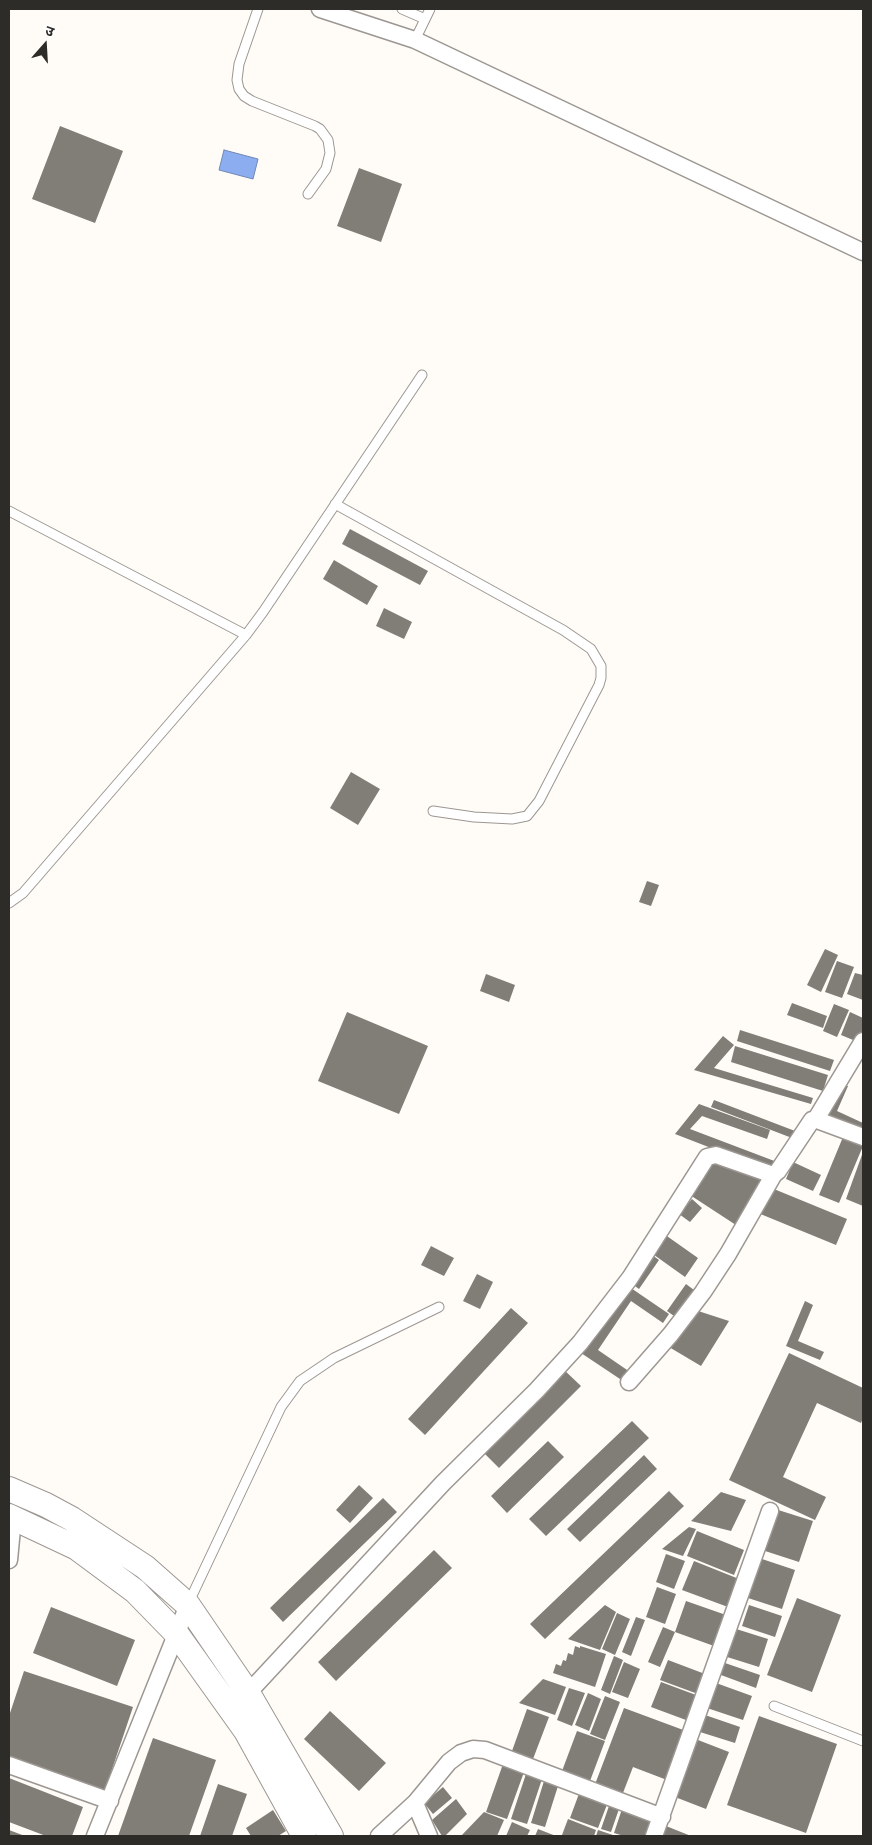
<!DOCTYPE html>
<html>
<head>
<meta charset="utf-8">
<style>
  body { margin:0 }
  #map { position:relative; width:872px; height:1845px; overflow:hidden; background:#fffbf6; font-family:"Golos Text","Noto Sans Devanagari",sans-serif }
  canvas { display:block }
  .frame { position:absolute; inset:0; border:10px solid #2e2c29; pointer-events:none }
  .north { position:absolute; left:20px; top:20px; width:50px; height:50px; -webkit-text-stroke:4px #fff; paint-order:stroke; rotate:19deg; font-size:14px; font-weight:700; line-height:20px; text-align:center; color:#2e2c29 }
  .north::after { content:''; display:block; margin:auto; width:18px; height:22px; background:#2e2c29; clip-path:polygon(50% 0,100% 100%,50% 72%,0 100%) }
</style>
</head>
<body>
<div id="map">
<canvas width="872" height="1845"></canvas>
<div class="frame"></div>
<div class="north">उ</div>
</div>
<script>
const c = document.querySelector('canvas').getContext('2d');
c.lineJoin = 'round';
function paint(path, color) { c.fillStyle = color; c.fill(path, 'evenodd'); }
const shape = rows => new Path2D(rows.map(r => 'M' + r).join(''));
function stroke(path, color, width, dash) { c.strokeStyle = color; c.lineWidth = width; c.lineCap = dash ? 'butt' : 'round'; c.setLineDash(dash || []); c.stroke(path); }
const water = shape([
  [224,150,258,159,253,179,219,170,224,150]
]);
const building = shape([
  [60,126,123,151,95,223,32,199],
  [359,168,402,184,381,242,337,226],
  [350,529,428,571,420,585,342,544],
  [334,560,378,586,367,605,323,579],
  [384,608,412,622,404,639,376,626],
  [351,772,380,789,358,825,330,808],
  [647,881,659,885,651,906,639,902],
  [825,949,838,955,821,992,807,985],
  [837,961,854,967,842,998,825,992],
  [855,973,863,975,863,1000,847,994],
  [486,974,515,985,509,1002,480,991],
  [792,1003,827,1016,823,1028,787,1015],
  [834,1004,849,1010,837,1037,823,1031],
  [347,1012,428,1046,399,1114,318,1081],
  [850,1012,863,1018,863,1029,858,1042,841,1035],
  [740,1030,834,1060,830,1071,737,1041],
  [723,1036,734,1045,714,1068,813,1098,811,1104,694,1070],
  [735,1046,828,1075,823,1091,731,1062],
  [841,1083,848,1086,837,1111,863,1123,863,1132,826,1115],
  [714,1100,795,1131,792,1138,711,1107],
  [699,1104,770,1130,767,1139,702,1116,690,1129,777,1162,773,1172,675,1134],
  [843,1137,863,1146,839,1203,819,1195],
  [863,1152,863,1206,846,1199],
  [713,1159,769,1182,739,1227,690,1195],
  [793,1162,821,1175,813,1191,786,1179],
  [769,1187,847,1219,836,1245,758,1213],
  [692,1199,702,1208,690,1222,679,1214],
  [664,1234,698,1258,685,1277,650,1252],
  [431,1246,454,1258,444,1276,421,1265],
  [648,1252,659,1260,639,1289,628,1281],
  [477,1274,493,1282,480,1309,463,1301],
  [686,1284,694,1290,674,1316,667,1311],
  [628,1286,669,1314,663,1323,631,1301,598,1350,630,1372,623,1381,581,1353],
  [805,1301,813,1305,798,1341,824,1352,820,1360,786,1346],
  [511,1308,528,1323,425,1435,408,1419],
  [692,1309,729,1321,701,1366,669,1347],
  [789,1353,863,1388,863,1418,861,1423,817,1403,783,1477,826,1497,815,1520,729,1480],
  [562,1368,581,1386,499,1468,481,1450],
  [632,1421,649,1438,546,1536,529,1519],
  [548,1441,564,1457,507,1513,491,1496],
  [644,1455,657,1469,580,1542,567,1529],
  [359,1485,373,1498,350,1523,336,1510],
  [669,1491,684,1506,545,1639,530,1624],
  [721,1492,746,1500,731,1531,691,1521],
  [383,1498,397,1512,283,1622,270,1608],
  [775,1509,813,1521,799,1562,762,1550],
  [689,1527,696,1529,683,1556,662,1549],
  [697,1531,744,1550,734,1575,687,1556],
  [434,1550,452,1568,336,1681,318,1662],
  [666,1554,685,1561,674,1589,656,1582],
  [762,1559,795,1570,782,1609,748,1598],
  [694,1561,739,1579,728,1607,682,1590],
  [657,1587,676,1594,665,1624,646,1617],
  [797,1598,841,1615,812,1692,767,1675],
  [686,1601,726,1615,714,1646,675,1632],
  [605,1605,616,1612,600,1650,568,1639],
  [749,1605,782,1616,775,1637,742,1626],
  [51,1607,135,1640,117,1686,33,1653],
  [617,1613,630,1619,615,1655,602,1649],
  [636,1617,645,1620,631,1656,622,1652],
  [663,1627,675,1632,660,1667,648,1662],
  [733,1628,768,1639,759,1667,724,1656],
  [575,1646,580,1648,580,1646,606,1654,595,1687,553,1673,556,1664,561,1666,563,1660,566,1661,568,1653,573,1655],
  [614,1656,623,1660,610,1694,601,1690],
  [668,1660,705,1674,698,1694,660,1680],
  [624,1662,640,1669,628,1698,612,1692],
  [725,1663,760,1675,756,1688,721,1675],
  [24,1671,133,1707,104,1793,9,1761,9,1716],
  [543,1679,566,1687,555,1715,519,1703],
  [661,1682,696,1695,686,1720,651,1707],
  [716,1683,752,1696,743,1720,707,1708],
  [569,1688,585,1693,572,1726,557,1720],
  [588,1693,601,1699,589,1731,575,1725],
  [605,1696,620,1702,605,1740,590,1734],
  [624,1708,686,1731,667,1780,633,1767,621,1798,594,1787],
  [527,1709,549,1717,533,1759,512,1751],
  [330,1711,386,1763,359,1791,304,1739],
  [705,1715,740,1727,735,1743,700,1732],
  [759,1716,837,1744,806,1833,727,1805],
  [577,1731,605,1741,590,1781,562,1771],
  [153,1738,216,1760,189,1836,118,1836],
  [698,1740,729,1752,706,1809,675,1797],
  [503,1764,524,1772,507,1819,486,1812],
  [526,1774,542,1779,527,1824,511,1819],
  [9,1778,83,1807,72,1836,46,1836,9,1822],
  [544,1781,558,1786,545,1827,531,1823],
  [218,1784,247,1794,232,1836,200,1836],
  [443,1787,452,1798,433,1814,424,1803],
  [580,1791,608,1802,598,1828,570,1818],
  [456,1799,467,1814,445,1836,442,1836,432,1820],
  [609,1806,619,1809,611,1832,601,1829],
  [622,1809,653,1819,648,1836,624,1836,614,1833],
  [273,1810,286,1831,278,1836,251,1836,246,1828],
  [484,1812,504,1820,497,1836,461,1836],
  [568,1819,596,1830,594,1836,562,1835],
  [512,1822,530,1830,527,1836,506,1836],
  [666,1826,691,1836,662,1836],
  [538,1829,556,1836,535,1836],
  [9,1830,25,1836,9,1836],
  [598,1830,616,1836,596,1836]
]);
const service = shape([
  [258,9,239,64,237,80,239,89,244,96,252,101,315,126,320,129,328,140,330,153,326,169,308,194],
  [402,9,425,19],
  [415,40,430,9],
  [335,504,563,630,591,649,601,666,601,678,599,685,539,801,527,816,512,819,474,817,433,811],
  [9,511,246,635],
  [9,903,23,893,246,635,263,612,422,375],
  [188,1604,281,1407,300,1381,334,1358,439,1307],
  [774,1706,863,1741]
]);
const minor = shape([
  [320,9,415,40,863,252],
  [816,1119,863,1041],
  [629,1382,671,1334,703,1292,728,1254,774,1174],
  [9,1560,13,1518],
  [248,1693,443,1483,537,1390,580,1343,630,1278,707,1157,716,1155,773,1175,778,1171,812,1120,817,1120,863,1137],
  [9,1765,110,1801],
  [415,1803,429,1836],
  [95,1836,188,1605],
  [379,1836,415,1803,449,1762,461,1753,473,1749,485,1750,662,1817],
  [654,1836,770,1511]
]);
const secondary = shape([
  [9,1489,46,1505,72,1519,145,1567,188,1605,248,1693,331,1836],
  [9,1516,77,1548,135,1591,176,1633,246,1731,304,1836]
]);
paint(water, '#8caef0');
stroke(water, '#7087b4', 1);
paint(building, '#817d77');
stroke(service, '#9c9792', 11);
stroke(minor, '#9c9792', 19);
stroke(secondary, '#9c9792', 26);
stroke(service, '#fff', 9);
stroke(minor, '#fff', 16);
stroke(secondary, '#fff', 24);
</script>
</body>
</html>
